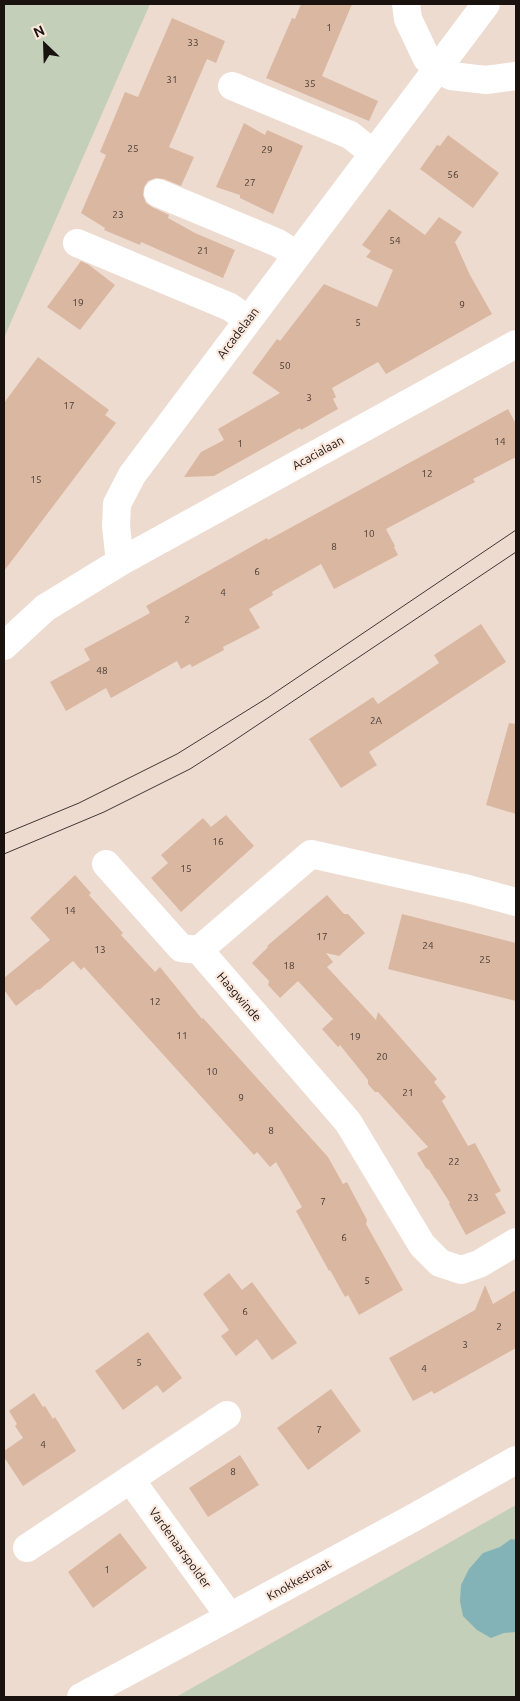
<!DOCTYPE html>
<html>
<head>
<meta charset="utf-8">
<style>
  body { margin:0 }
  #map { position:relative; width:520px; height:1701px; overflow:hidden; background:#eedbd0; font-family:Ubuntu,sans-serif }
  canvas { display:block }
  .frame { position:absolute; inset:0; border:5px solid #19120f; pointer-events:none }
  .north { position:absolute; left:20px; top:20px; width:50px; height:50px; -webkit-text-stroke:4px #fbe8dd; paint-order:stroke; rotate:336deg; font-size:14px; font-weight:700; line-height:20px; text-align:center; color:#19120f }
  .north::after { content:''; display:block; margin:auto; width:18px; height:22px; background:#19120f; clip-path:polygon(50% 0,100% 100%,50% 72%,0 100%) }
</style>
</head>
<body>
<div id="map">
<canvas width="520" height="1701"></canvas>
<div class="frame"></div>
<div class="north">N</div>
</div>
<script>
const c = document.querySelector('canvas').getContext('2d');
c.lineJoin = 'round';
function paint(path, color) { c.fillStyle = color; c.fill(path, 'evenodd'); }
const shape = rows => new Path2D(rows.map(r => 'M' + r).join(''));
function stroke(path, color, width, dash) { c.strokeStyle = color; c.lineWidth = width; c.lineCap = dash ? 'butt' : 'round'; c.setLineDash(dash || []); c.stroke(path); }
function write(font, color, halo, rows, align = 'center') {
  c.font = font + ' Ubuntu,sans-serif'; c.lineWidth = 4.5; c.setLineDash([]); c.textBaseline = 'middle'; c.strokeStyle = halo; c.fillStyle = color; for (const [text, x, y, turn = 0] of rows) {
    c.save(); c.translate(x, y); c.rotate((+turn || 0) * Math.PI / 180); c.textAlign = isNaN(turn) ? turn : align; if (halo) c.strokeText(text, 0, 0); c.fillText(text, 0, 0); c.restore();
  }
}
const green = shape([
  [4,4,150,4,4,338],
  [516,1505,516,1697,176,1697]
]);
const water = shape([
  [511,1539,516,1540,516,1632,504,1633,491,1638,477,1630,463,1616,460,1601,461,1585,469,1569,483,1553,500,1547]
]);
const building = shape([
  [301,4,352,4,322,76,378,101,369,121,266,78,292,18,295,19],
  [172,18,225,41,216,63,207,59,169,147,194,157,181,186,164,179,156,178,148,181,144,187,143,195,146,203,152,207,169,215,168,218,195,233,235,250,223,278,141,242,140,245,104,230,105,228,81,213,106,155,100,152,125,92,138,97],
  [244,123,265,135,267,130,303,146,273,214,240,198,240,195,216,187],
  [448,135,499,173,473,208,420,169,437,145,440,146],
  [389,209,425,235,439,217,462,232,455,242,470,275,492,314,386,374,378,362,332,388,336,397,333,399,338,409,301,430,300,428,214,476,184,477,201,452,224,440,218,429,280,393,252,373,277,339,280,341,324,284,377,307,393,270,366,257,371,251,362,245],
  [81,261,89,265,115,285,80,330,47,307],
  [38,357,109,410,105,415,116,423,4,571,4,403],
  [508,409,516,424,516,457,473,479,475,482,386,529,395,546,394,547,398,555,334,589,321,564,272,592,273,595,249,609,260,628,223,647,224,650,192,667,190,664,181,669,177,661,111,698,106,688,66,711,50,682,90,660,84,649,150,613,146,606,267,538,268,540],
  [481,624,506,662,369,752,377,765,341,788,309,739,373,697,378,704,439,663,434,655],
  [509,723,516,724,516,814,486,805],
  [226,815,254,846,181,912,151,878,168,863,161,855,203,818,211,827],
  [75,875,91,893,89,895,123,933,121,935,155,972,160,967,202,1019,203,1018,328,1157,343,1184,347,1182,367,1220,366,1224,403,1290,359,1315,348,1295,345,1297,330,1270,329,1271,296,1211,302,1207,276,1162,270,1167,257,1152,254,1155,84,967,81,970,73,961,39,990,38,989,16,1006,4,990,4,978,50,940,30,918],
  [327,895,344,914,348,914,365,933,339,956,326,953,333,962,327,967,376,1020,378,1012,437,1079,434,1082,446,1097,442,1101,468,1146,475,1143,501,1191,495,1194,506,1213,466,1235,449,1204,450,1203,429,1170,426,1168,417,1153,428,1147,378,1092,375,1092,368,1084,368,1080,340,1045,338,1047,322,1029,333,1019,298,981,280,998,268,985,269,981,252,963,268,947,267,946],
  [402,914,516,943,516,1001,388,969],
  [229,1273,242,1290,252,1282,297,1343,272,1360,257,1339,236,1356,221,1336,229,1330,203,1294],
  [485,1285,493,1304,516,1290,516,1348,434,1394,432,1391,413,1401,389,1358,475,1310],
  [148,1332,182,1378,163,1393,157,1385,123,1410,95,1371],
  [331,1389,361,1431,308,1470,277,1428],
  [34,1393,43,1407,45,1406,53,1419,55,1417,76,1451,23,1486,4,1457,4,1451,23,1438,15,1426,17,1424,9,1411],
  [240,1455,259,1485,208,1517,189,1488],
  [120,1533,147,1568,93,1608,68,1572]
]);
const minor = shape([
  [406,4,408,19,427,59,438,69,451,76,486,80,516,76],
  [232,86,350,135,373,153],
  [158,193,278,243,297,255],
  [77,243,230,307,248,320],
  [120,562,116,526,117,504,132,475,486,4],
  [4,646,45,608,120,562,516,344],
  [106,864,181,948,199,950],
  [516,902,468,889,311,854,199,950,348,1122,422,1245,440,1263,461,1270,479,1264,516,1242],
  [130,1479,230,1617],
  [27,1548,227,1415],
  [81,1697,413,1518,516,1460]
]);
const tram = shape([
  [4,834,79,803,177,754,267,698,516,530],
  [4,854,104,812,190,769,229,744,516,552]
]);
const numberNames = [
  ["1",329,28],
  ["33",193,43],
  ["31",172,80],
  ["35",310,84],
  ["25",133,149],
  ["29",267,150],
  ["56",453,175],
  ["27",250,183],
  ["23",118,215],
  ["54",395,241],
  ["21",203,251],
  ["19",78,303],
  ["9",462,305],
  ["5",358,323],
  ["50",285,366],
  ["3",309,398],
  ["17",69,406],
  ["14",500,442],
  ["1",240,444],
  ["12",427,474],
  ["15",36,480],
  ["10",369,534],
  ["8",334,547],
  ["6",257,572],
  ["4",223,593],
  ["2",187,620],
  ["48",102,671],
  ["2A",376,721],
  ["16",218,842],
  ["15",186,869],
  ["14",70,911],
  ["17",322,937],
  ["24",428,946],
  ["13",100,950],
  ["25",485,960],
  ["18",289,966],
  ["12",155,1002],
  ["11",182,1036],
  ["19",355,1037],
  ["20",382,1057],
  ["10",212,1072],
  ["21",408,1093],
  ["9",241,1098],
  ["8",271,1131],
  ["22",454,1162],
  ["23",473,1198],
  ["7",323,1202],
  ["6",344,1238],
  ["5",367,1281],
  ["6",245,1312],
  ["2",499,1327],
  ["3",465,1345],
  ["5",139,1363],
  ["4",424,1369],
  ["7",319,1430],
  ["4",43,1445],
  ["8",233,1472],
  ["1",107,1570]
];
const streetNames = [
  ["Arcadelaan",238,333,-53],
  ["Acacialaan",318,453,-29],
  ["Haagwinde",239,997,49],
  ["Vardenaarspolder",180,1548,54],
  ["Knokkestraat",299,1580,-29]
];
paint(green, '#c3cfb9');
paint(water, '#84b3b7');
paint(building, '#dab7a1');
stroke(minor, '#fff', 28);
stroke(tram, '#403732', 1);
write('10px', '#493b34', null, numberNames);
write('12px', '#19120f', '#fbe8dd', streetNames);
</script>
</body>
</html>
